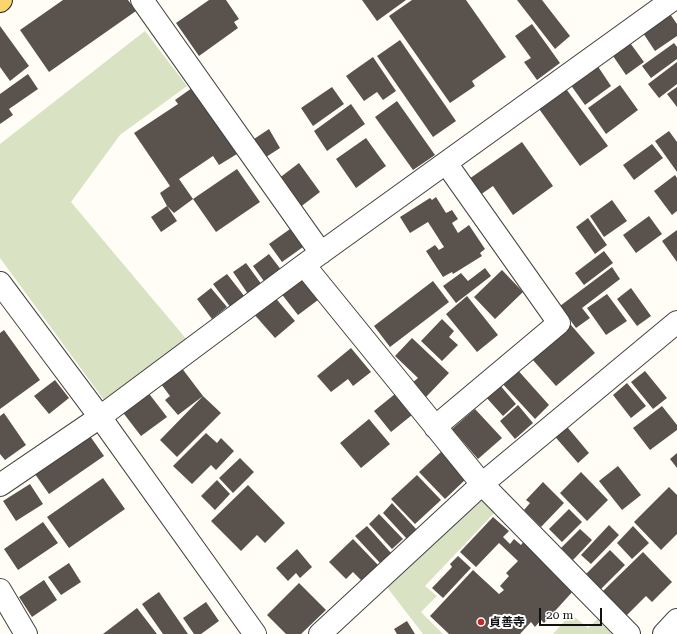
<!DOCTYPE html>
<html>
<head>
<meta charset="utf-8">
<style>
  body { margin:0 }
  #map { position:relative; width:677px; height:634px; overflow:hidden; background:#fffdf5; font-family:"Roboto Serif",serif }
  canvas { display:block }
  .scale { position:absolute; left:539px; top:608px; width:63px; height:18px; box-sizing:border-box; border:2px solid #111; border-top:0; padding-left:5px; font-size:12px; line-height:14px; white-space:nowrap; color:#111; -webkit-text-stroke:3px #fff; paint-order:stroke }
</style>
</head>
<body>
<div id="map">
<canvas width="677" height="634"></canvas>
<div class="scale">20 m</div>
</div>
<script>
const c = document.querySelector('canvas').getContext('2d');
c.lineJoin = 'round';
function paint(path, color) { c.fillStyle = color; c.fill(path, 'evenodd'); }
const shape = rows => new Path2D(rows.map(r => 'M' + r).join(''));
function stroke(path, color, width, dash) { c.strokeStyle = color; c.lineWidth = width; c.lineCap = dash ? 'butt' : 'round'; c.setLineDash(dash || []); c.stroke(path); }
function write(font, color, halo, rows, align = 'center') {
  c.font = font + ' "Roboto Serif","Noto Sans JP",serif'; c.lineWidth = 4; c.setLineDash([]); c.textBaseline = 'middle'; c.strokeStyle = halo; c.fillStyle = color; for (const [text, x, y, turn = 0] of rows) {
    c.save(); c.translate(x, y); c.rotate((+turn || 0) * Math.PI / 180); c.textAlign = isNaN(turn) ? turn : align; if (halo) c.strokeText(text, 0, 0); c.fillText(text, 0, 0); c.restore();
  }
}
const cemetery = shape([
  [145,31,187,86,120,135,71,202,188,341,104,400,0,258,0,144],
  [483,499,496,511,425,586,437,596,421,612,443,634,423,634,386,586],
  [571,614,588,628,601,616,617,634,553,634]
]);
const building = shape([
  [63,0,128,0,136,11,49,72,20,30],
  [209,0,226,0,239,19,234,22,238,28,199,56,176,23],
  [362,0,406,0,377,21],
  [412,0,466,0,506,57,472,81,475,86,450,103,389,16],
  [517,0,542,0,570,36,555,49],
  [668,11,677,24,677,36,655,51,641,30],
  [532,24,560,63,537,80,524,62,531,58,515,36],
  [0,26,29,66,10,81,0,67],
  [400,40,456,121,433,137,377,56],
  [628,40,644,62,626,75,611,53],
  [674,43,677,47,677,59,651,78,642,66],
  [373,57,396,91,383,100,377,92,364,101,346,76],
  [677,62,677,84,659,98,648,84],
  [597,65,611,86,585,105,570,84],
  [28,74,38,89,9,109,13,115,0,124,0,94],
  [620,85,638,110,606,134,588,108],
  [564,86,608,146,580,166,537,106],
  [332,87,344,104,313,126,301,108],
  [677,87,677,107,667,94],
  [192,88,237,154,219,165,213,156,179,179,193,199,174,213,167,206,177,221,161,232,151,217,167,206,160,193,170,186,134,133,178,104,175,100],
  [397,101,435,155,413,170,375,117],
  [351,104,365,124,327,151,314,131],
  [269,129,280,148,263,159,251,141],
  [669,131,677,142,677,172,655,141],
  [366,138,386,166,356,188,336,159],
  [522,142,553,186,513,215,493,186,480,195,469,179],
  [652,144,663,158,634,180,623,165],
  [299,163,320,192,299,208,278,179],
  [237,169,260,202,216,232,193,199],
  [675,175,677,178,677,211,672,215,654,191],
  [436,197,446,213,452,210,458,219,452,223,458,233,469,225,485,249,480,253,482,256,453,274,452,272,443,277,426,251,435,245,439,250,444,247,428,222,410,233,400,217,430,198,432,200],
  [612,200,627,221,604,237,590,216],
  [649,216,662,234,636,253,623,235],
  [588,218,607,245,595,254,576,227],
  [290,229,303,247,282,262,269,244],
  [677,230,677,262,662,241],
  [604,251,613,263,584,285,575,273],
  [269,254,282,271,266,284,253,266],
  [246,263,262,285,248,294,233,272],
  [612,267,620,279,582,308,590,318,576,328,560,306],
  [485,268,491,276,456,303,443,286,461,273,468,281],
  [502,270,523,292,495,319,474,297],
  [227,274,245,297,231,308,213,284],
  [300,277,318,300,298,315,280,292],
  [433,281,449,302,390,347,374,326],
  [211,288,227,307,212,319,197,299],
  [631,288,651,316,637,326,617,299],
  [607,294,627,321,606,335,587,308],
  [273,295,295,321,275,338,253,313],
  [467,296,498,335,477,352,446,314],
  [442,319,454,331,449,337,458,345,442,361,421,341],
  [571,325,595,353,556,386,532,359],
  [4,330,40,380,0,409,0,333],
  [412,338,449,373,426,397,412,383,418,378,395,356],
  [351,348,371,372,353,386,348,379,331,392,317,376],
  [181,367,203,396,178,415,165,400,170,396,161,384],
  [515,367,549,405,535,419,500,381],
  [645,371,667,398,653,409,631,382],
  [55,380,69,398,49,414,34,396],
  [627,383,646,406,631,418,613,395],
  [499,384,516,404,503,416,485,396],
  [147,391,167,417,141,436,121,410],
  [395,394,412,415,391,432,374,411],
  [203,396,221,413,177,457,160,440],
  [518,405,533,423,515,439,500,421],
  [662,406,677,425,677,430,650,450,633,428],
  [475,409,502,438,478,459,452,429],
  [4,413,26,445,5,460,0,454,0,416],
  [369,419,390,444,361,468,340,443],
  [563,422,589,453,578,463,551,432],
  [206,433,217,443,221,438,234,451,216,470,211,465,192,484,173,466],
  [90,436,104,456,49,494,35,474],
  [442,451,467,478,445,499,419,472],
  [677,453,677,468,670,459],
  [240,458,254,472,233,493,219,478],
  [618,466,641,495,622,510,599,481],
  [581,472,608,500,587,521,560,493],
  [417,475,441,500,415,524,391,499],
  [103,478,125,509,69,548,47,517],
  [217,480,230,494,215,510,201,496],
  [543,482,564,503,541,527,524,510,530,503,526,500],
  [30,484,43,504,16,521,3,501],
  [248,485,285,523,265,543,257,535,241,551,211,521],
  [669,487,677,495,677,534,661,550,634,522],
  [392,503,417,530,407,539,383,513],
  [569,509,582,522,562,542,549,529],
  [379,514,403,539,392,549,369,524],
  [493,517,509,531,503,537,510,544,514,539,521,545,524,541,575,589,544,623,541,620,535,627,531,622,520,634,449,634,430,616,473,570,499,594,504,590,500,586,509,576,506,573,518,561,499,543,476,567,460,552],
  [43,522,58,543,18,570,4,549],
  [609,525,619,535,591,564,581,555],
  [367,526,391,553,380,563,355,536],
  [633,526,649,543,632,559,617,543],
  [580,529,592,540,573,560,561,548],
  [353,539,379,566,362,581,353,572,346,579,329,562],
  [297,549,312,567,300,578,296,573,288,581,276,568],
  [610,550,625,565,600,590,585,575],
  [643,552,672,582,652,602,646,596,626,616,602,592],
  [458,556,471,568,443,598,432,588,452,567,450,564],
  [69,563,81,582,61,595,48,577],
  [44,580,57,600,32,617,19,597],
  [299,583,326,610,301,634,286,634,267,615],
  [159,592,188,634,163,634,142,604],
  [206,602,219,621,201,634,194,634,183,618],
  [137,608,157,634,103,634],
  [407,621,415,634,397,634,394,629]
]);
const minor = shape([
  [142,0,321,253],
  [304,265,482,484,629,634],
  [435,427,559,323,446,163],
  [0,485,100,417,304,265,672,0],
  [0,590,26,634],
  [320,634,482,484,677,322],
  [664,634,677,620]
]);
const tertiary = shape([
  [0,283,100,417,255,634]
]);
const primary = shape([
  [0,1,1,0]
]);
const markers = [
  [481,622,4,"#c4262e"]
];
const poiNames = [
  ["貞善寺",489,622]
];
paint(cemetery, '#d9e3c4');
paint(building, '#5a524d');
stroke(minor, '#444', 24);
stroke(tertiary, '#444', 24);
stroke(primary, '#222', 24);
stroke(minor, '#fff', 22);
stroke(tertiary, '#fff', 22);
stroke(primary, '#f9d66b', 22);
for (const [x, y, r, color] of markers) { const dot = new Path2D(); dot.arc(x, y, r, 0, 2 * Math.PI); c.fillStyle = color; c.fill(dot); stroke(dot, '#fff', 1.5); }
write('bold 12px', '#111', '#fff', poiNames, 'left');
</script>
</body>
</html>
